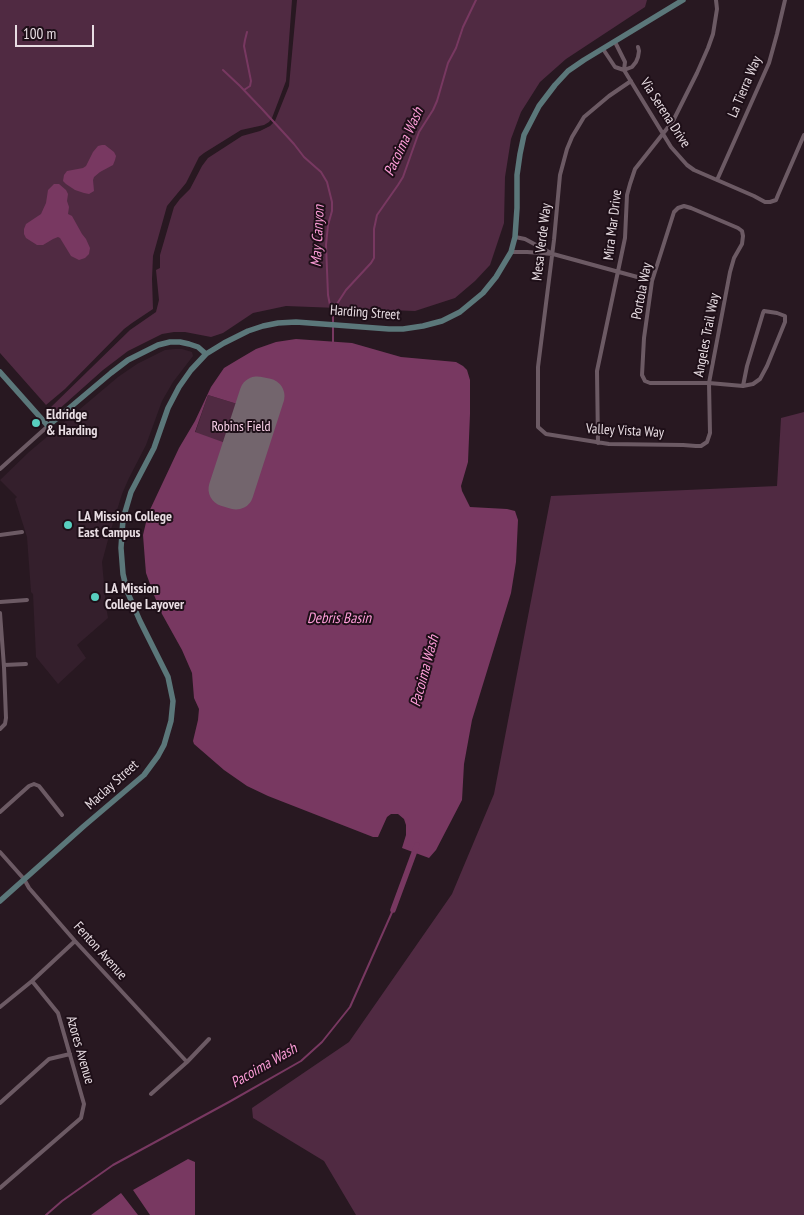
<!DOCTYPE html>
<html>
<head>
<meta charset="utf-8">
<style>
  body { margin:0 }
  #map { position:relative; width:804px; height:1215px; overflow:hidden; background:#281821; font-family:"PT Sans Narrow",sans-serif }
  canvas { display:block }
  .scale { position:absolute; left:15px; top:25px; width:79px; height:22px; box-sizing:border-box; border:2px solid #e8dde3; border-top:0; padding-left:6px; font-size:15px; line-height:18px; white-space:nowrap; color:#e8dde3; -webkit-text-stroke:4px #1e0f18; paint-order:stroke }
</style>
</head>
<body>
<div id="map">
<canvas width="804" height="1215"></canvas>
<div class="scale">100 m</div>
</div>
<script>
const c = document.querySelector('canvas').getContext('2d');
c.lineJoin = 'round';
function paint(path, color) { c.fillStyle = color; c.fill(path, 'evenodd'); }
const shape = rows => new Path2D(rows.map(r => 'M' + r).join(''));
function stroke(path, color, width, dash) { c.strokeStyle = color; c.lineWidth = width; c.lineCap = dash ? 'butt' : 'round'; c.setLineDash(dash || []); c.stroke(path); }
function write(font, color, halo, rows, align = 'center') {
  c.font = font + ' "PT Sans Narrow",sans-serif'; c.lineWidth = 4; c.setLineDash([]); c.textBaseline = 'middle'; c.strokeStyle = halo; c.fillStyle = color; for (const [text, x, y, turn = 0] of rows) {
    c.save(); c.translate(x, y); c.rotate((+turn || 0) * Math.PI / 180); c.textAlign = isNaN(turn) ? turn : align; if (halo) c.strokeText(text, 0, 0); c.fillText(text, 0, 0); c.restore();
  }
}
const built = shape([
  [175,349,182,349,192,352,193,356,173,382,162,401,146,445,129,478,122,494,109,536,102,562,106,606,108,618,77,645,86,658,58,684,36,657,33,594,31,592,27,537,15,499,17,497,0,480,29,452,118,377,137,364,165,350]
]);
const green = shape([
  [0,0,292,0,286,81,272,118,269,122,264,125,241,130,204,153,199,157,186,183,167,206,153,256,152,279,153,309,132,323,124,329,65,389,46,405,0,353],
  [297,0,647,0,645,7,566,59,540,82,521,112,511,139,505,177,504,223,490,265,475,281,455,298,415,311,286,306,253,313,223,333,211,337,185,332,174,332,162,334,128,351,103,370,57,411,51,411,49,409,130,330,156,312,159,300,156,270,160,268,160,255,174,207,180,199,190,189,202,166,208,158,242,136,260,131,270,126,275,121,289,86],
  [253,388,275,394,241,497,216,489,195,433,208,395,247,407],
  [804,412,804,1215,356,1215,324,1161,253,1118,252,1108,349,1042,452,894,494,794,551,496,777,486,781,418]
]);
const water = shape([
  [102,145,105,145,114,152,116,156,115,160,113,165,100,172,94,177,93,180,94,191,89,194,84,193,75,190,66,184,63,181,64,175,67,171,83,168,86,166,93,152,98,146],
  [54,184,59,184,66,190,68,194,67,201,69,207,68,214,72,216,82,234,86,239,90,248,89,254,85,258,79,260,71,256,60,238,58,237,53,239,43,245,37,245,26,238,24,234,24,229,26,224,41,214,46,203,48,190],
  [296,339,352,343,401,357,456,362,463,366,467,370,470,380,470,414,468,462,461,486,462,491,470,507,507,509,515,511,518,520,516,562,511,593,472,720,464,764,462,800,436,850,429,858,402,848,406,835,406,825,404,819,398,814,391,814,387,817,378,837,373,837,268,796,247,786,224,770,194,744,193,741,198,720,199,709,194,698,192,673,182,650,162,614,154,595,146,573,145,561,143,535,148,514,179,448,195,421,211,387,224,368,239,359,256,349,276,342],
  [253,389,274,395,241,497,216,488,231,445,195,432,208,395,247,407],
  [188,1159,195,1162,195,1215,150,1215,133,1190],
  [121,1193,138,1215,91,1215]
]);
const stream = shape([
  [223,70,240,86,262,109,294,144,304,157,321,172,327,182,332,202,332,211,328,225,326,245,328,295,330,305,333,310],
  [244,90,250,86,251,81,244,46,245,40,247,32],
  [333,342,333,310,346,290,371,263,374,258,374,229,377,215,398,185,403,177,419,132,433,110,437,101,448,63,456,48,463,27,476,0],
  [46,1215,62,1201,113,1165,229,1102,301,1061,322,1042,350,1007,393,910]
]);
const canal = shape([
  [393,910,417,845]
]);
const runway = shape([
  [257,394,267,396,236,492,226,489,257,394]
]);
const street = shape([
  [615,42,625,62,624,70,671,147,687,165,694,170,754,196,765,202,770,202,776,200,778,195,804,135],
  [603,49,615,67,624,70],
  [624,70,632,67,636,62,638,57,639,51,638,47],
  [631,81,609,96,584,117,572,137,567,149,560,175,554,240,538,367,538,427,546,434,609,444,683,445,696,446,701,446,707,442,710,433,709,383,730,272,734,258,742,244,743,236,742,231,738,228,691,208,684,206,678,208,674,212,652,281,644,338,642,375,645,381,650,383,709,383,743,386,753,384,760,379,767,366,785,322,785,316,777,313,764,311,763,313,747,366,743,386],
  [717,180,769,63,777,34,785,0],
  [515,237,525,239,551,253],
  [511,252,527,252,553,254,652,281],
  [598,443,597,371,625,238,627,195,630,184,635,169,673,121,697,73,708,48,713,34,717,9,716,0],
  [0,469,48,426],
  [0,535,22,532],
  [0,602,27,600],
  [0,613,4,667,6,718,5,724,0,729],
  [4,665,26,664],
  [0,812,29,786,34,784,39,786,62,815],
  [0,852,24,879,29,888,75,941,187,1062],
  [0,1007,32,981,75,941],
  [151,1094,187,1062,209,1039],
  [0,1103,49,1059,70,1054],
  [0,1188,81,1118,84,1104,58,1013,32,981]
]);
const secondary = shape([
  [0,372,48,426,111,373,128,360,158,345,170,342,180,342,189,344,198,347,206,354],
  [0,901,84,826,144,775,158,756,164,745,171,721,173,701,168,677,140,621,127,591,123,574,121,548,123,519,131,492,154,448,168,408,179,387,191,370,206,354,224,343,248,331,263,326,278,323,296,322,389,329,403,329,423,326,442,321,460,312,483,293,496,277,511,252,515,237,517,208,517,175,520,154,524,135,539,106,555,85,568,71,584,60,683,0]
]);
const markers = [
  [36,423,5,"#58cebf"],
  [68,525,5,"#58cebf"],
  [95,597,5,"#58cebf"]
];
const streetNames = [
  ["La Tierra Way",745,87,-67],
  ["Via Serena Drive",665,113,57],
  ["Mira Mar Drive",613,225,-83],
  ["Mesa Verde Way",542,242,-83],
  ["Portola Way",642,291,-79],
  ["Harding Street",365,313,4],
  ["Angeles Trail Way",707,335,-79],
  ["Valley Vista Way",625,431,3],
  ["Maclay Street",112,785,-42],
  ["Fenton Avenue",100,951,48],
  ["Azores Avenue",80,1050,74]
];
const poiNames = [
  ["Eldridge",46,415],
  ["& Harding",46,431],
  ["LA Mission College",78,517],
  ["East Campus",78,533],
  ["LA Mission",105,589],
  ["College Layover",105,605]
];
const parkNames = [
  ["Robins Field",241,427]
];
const waterNames = [
  ["Pacoima Wash",404,142,-65],
  ["May Canyon",318,236,-87],
  ["Debris Basin",339,619],
  ["Pacoima Wash",425,671,-75],
  ["Pacoima Wash",264,1066,-30]
];
paint(built, '#341f2c');
paint(green, '#502a42');
paint(water, '#783861');
stroke(stream, '#783861', 2);
stroke(canal, '#783861', 5.5);
stroke(runway, '#73656d', 35);
stroke(street, '#6c5a64', 4);
stroke(secondary, '#5b777a', 5.5);
for (const [x, y, r, color] of markers) { const dot = new Path2D(); dot.arc(x, y, r, 0, 2 * Math.PI); c.fillStyle = color; c.fill(dot); stroke(dot, '#1e0f18', 2); }
write('14px', '#e8dde3', '#1e0f18', streetNames);
write('bold 14px', '#e8dde3', '#1e0f18', poiNames, 'left');
write('14px', '#f9d1e8', '#1e0f18', parkNames);
write('italic 15px', '#fd9dd8', '#1e0f18', waterNames);
</script>
</body>
</html>
